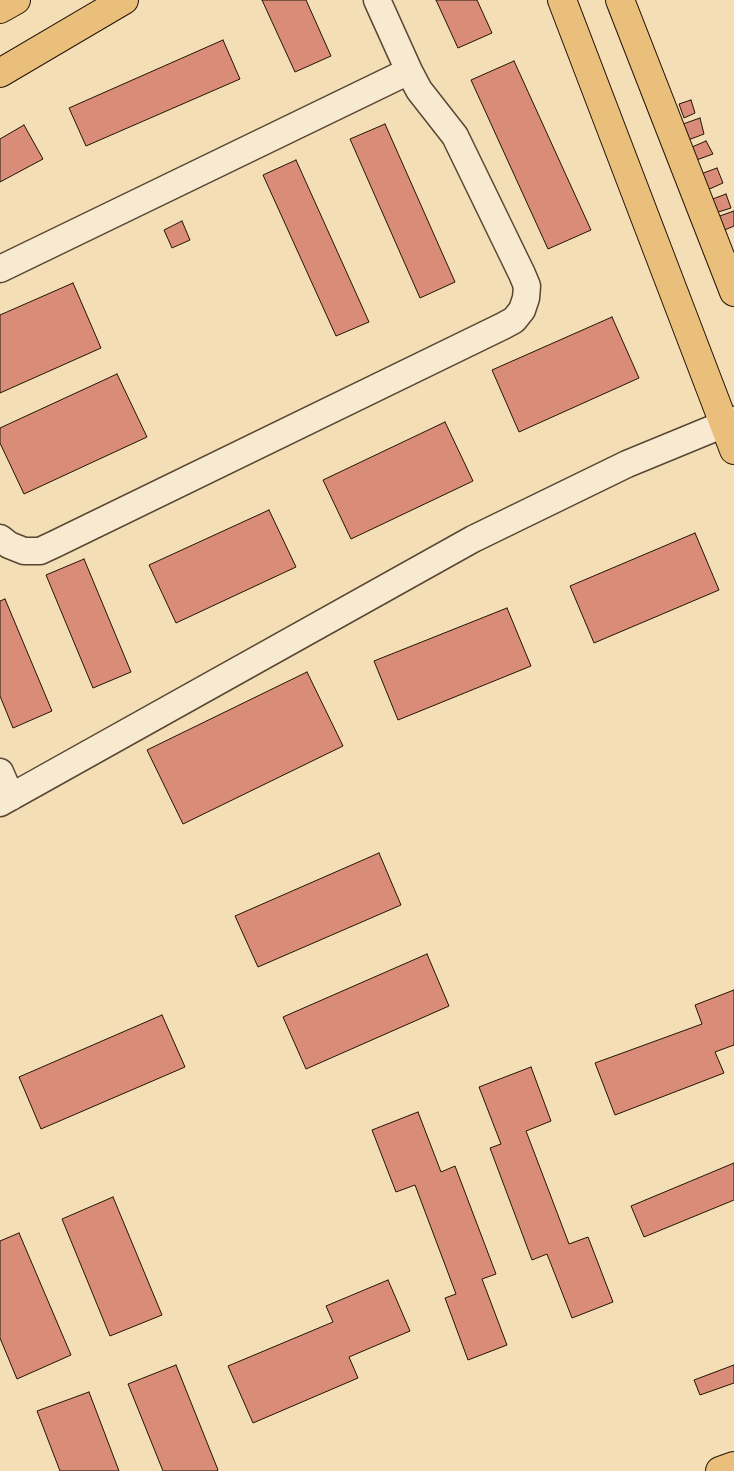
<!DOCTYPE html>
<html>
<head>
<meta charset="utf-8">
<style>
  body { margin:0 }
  canvas { display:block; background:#f3deb6 }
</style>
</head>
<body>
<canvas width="734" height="1471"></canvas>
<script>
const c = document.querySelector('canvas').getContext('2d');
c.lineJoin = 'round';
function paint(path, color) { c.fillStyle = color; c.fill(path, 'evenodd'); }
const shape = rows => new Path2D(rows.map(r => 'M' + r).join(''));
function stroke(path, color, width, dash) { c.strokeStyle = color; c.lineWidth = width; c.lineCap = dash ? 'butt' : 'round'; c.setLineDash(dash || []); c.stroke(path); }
const building = shape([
  [262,0,306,0,331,56,295,72,262,0],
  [436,0,477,0,492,33,458,48,436,0],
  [223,40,240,79,86,146,69,108,223,40],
  [514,61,591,230,548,249,471,80,514,61],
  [691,100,695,113,684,118,679,104,691,100],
  [700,118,704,134,688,140,683,124,700,118],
  [385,124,455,282,420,298,350,139,385,124],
  [24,125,43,159,0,182,0,139,24,125],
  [706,141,713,154,691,162,685,150,706,141],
  [296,160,369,322,336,336,263,175,296,160],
  [717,168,723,183,705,191,698,175,717,168],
  [726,194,731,208,715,213,710,200,726,194],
  [734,211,734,226,720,232,714,218,734,211],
  [182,221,190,240,172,248,164,230,182,221],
  [73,283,101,348,0,393,0,315,73,283],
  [612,317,639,378,519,432,492,370,612,317],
  [117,374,147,437,24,494,0,443,0,428,117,374],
  [445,422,473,481,351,539,323,480,445,422],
  [269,510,296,567,176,623,149,565,269,510],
  [695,533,719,590,594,643,570,586,695,533],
  [84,559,131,672,93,688,46,575,84,559],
  [5,599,52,711,13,728,0,696,0,601,5,599],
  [507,608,531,666,398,720,374,661,507,608],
  [307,672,343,746,183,824,147,750,307,672],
  [379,853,401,905,258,967,235,916,379,853],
  [427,954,449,1006,306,1069,283,1017,427,954],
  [734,990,734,1045,715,1052,724,1073,615,1115,595,1063,702,1024,695,1005,734,990],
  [162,1015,185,1067,41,1129,19,1077,162,1015],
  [531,1067,551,1121,526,1131,569,1244,588,1237,613,1302,572,1318,547,1254,532,1260,490,1148,501,1144,479,1087,531,1067],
  [418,1112,441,1172,455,1166,496,1274,482,1279,507,1345,468,1360,445,1298,456,1294,415,1185,396,1192,372,1130,418,1112],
  [734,1163,734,1200,644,1237,631,1206,734,1163],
  [113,1197,162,1315,110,1336,62,1219,113,1197],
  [19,1233,71,1355,17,1379,0,1338,0,1241,19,1233],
  [388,1280,410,1331,349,1357,358,1378,253,1423,228,1366,333,1322,326,1306,388,1280],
  [176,1365,218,1470,217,1471,163,1471,128,1384,176,1365],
  [734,1365,734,1383,700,1395,694,1380,734,1365],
  [89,1392,119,1471,60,1471,37,1411,89,1392]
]);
const minor = shape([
  [0,269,409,71],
  [0,538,9,545,24,551,40,551,55,544,503,326,514,320,522,310,526,298,527,286,522,274,455,136,419,90,409,71,377,0],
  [0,772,11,797],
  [0,803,473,539,627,464,734,420]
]);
const major = shape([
  [562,0,734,450],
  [620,0,734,292],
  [0,9,16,0],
  [0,73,124,0]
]);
const highway = shape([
  [720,1471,734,1466]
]);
paint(building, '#d98d78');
stroke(building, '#241406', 1);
stroke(minor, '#584632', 29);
stroke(major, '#241406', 30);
stroke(highway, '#241406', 30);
stroke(minor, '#f7ead0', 26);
stroke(major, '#eabf7b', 28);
stroke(highway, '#eabf7b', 28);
</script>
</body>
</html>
